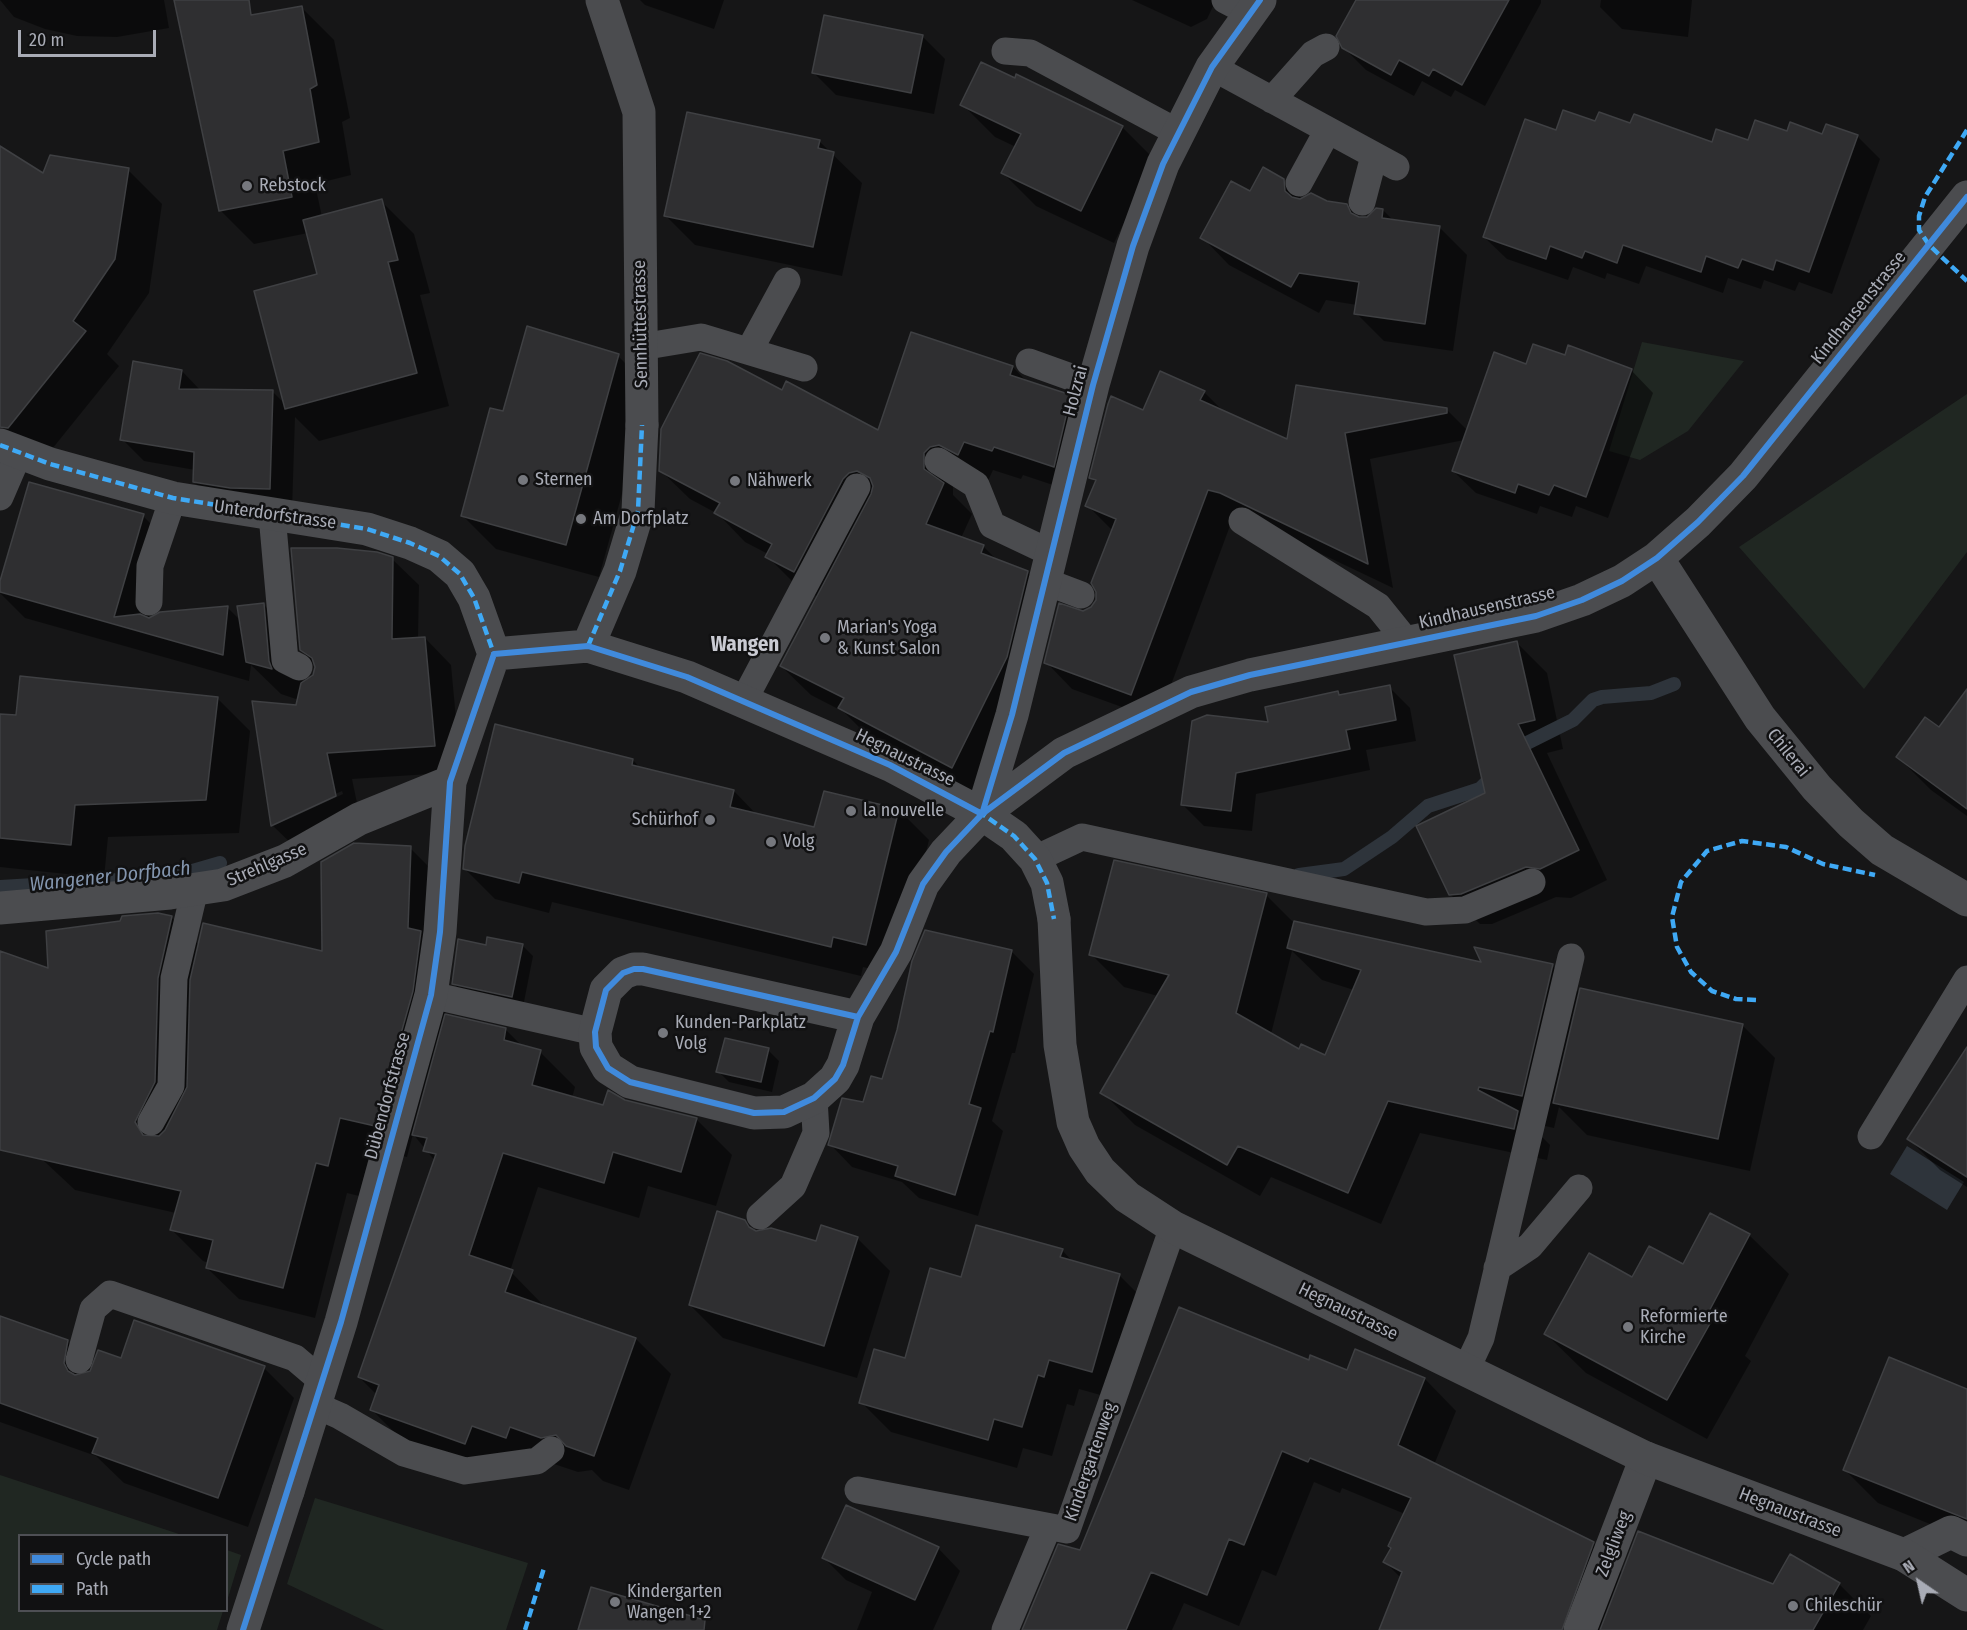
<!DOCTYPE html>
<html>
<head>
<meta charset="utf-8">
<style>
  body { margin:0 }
  #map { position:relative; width:1967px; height:1630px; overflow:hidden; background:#161617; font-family:"Fira Sans Condensed",sans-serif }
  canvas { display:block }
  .legend { position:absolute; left:18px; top:1534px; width:210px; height:78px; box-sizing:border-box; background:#111112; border:2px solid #4e4f54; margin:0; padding:8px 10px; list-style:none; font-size:18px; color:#a9acb6 }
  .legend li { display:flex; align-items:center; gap:12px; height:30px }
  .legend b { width:30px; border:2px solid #4e4f54 }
  .north { position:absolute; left:1889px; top:1552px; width:60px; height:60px; -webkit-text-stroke:4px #111112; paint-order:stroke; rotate:326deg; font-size:16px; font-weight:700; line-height:24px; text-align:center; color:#a9acb6 }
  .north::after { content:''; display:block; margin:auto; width:21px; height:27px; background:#a9acb6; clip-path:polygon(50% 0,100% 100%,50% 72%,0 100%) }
  .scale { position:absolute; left:18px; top:30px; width:138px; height:27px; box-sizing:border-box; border:3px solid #a9acb6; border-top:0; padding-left:8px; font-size:18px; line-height:21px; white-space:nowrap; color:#a9acb6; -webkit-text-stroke:4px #111112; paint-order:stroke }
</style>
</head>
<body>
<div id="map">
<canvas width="1967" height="1630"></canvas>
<ul class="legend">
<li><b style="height:8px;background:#408adc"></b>Cycle path</li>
<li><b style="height:8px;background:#3fa9f5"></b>Path</li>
</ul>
<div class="north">N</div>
<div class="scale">20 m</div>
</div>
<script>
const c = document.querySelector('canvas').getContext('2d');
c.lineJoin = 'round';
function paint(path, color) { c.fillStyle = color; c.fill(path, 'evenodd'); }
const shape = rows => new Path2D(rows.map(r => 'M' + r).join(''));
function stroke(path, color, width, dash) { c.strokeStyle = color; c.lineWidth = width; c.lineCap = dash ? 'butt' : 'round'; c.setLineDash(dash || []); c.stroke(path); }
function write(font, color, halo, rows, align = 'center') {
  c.font = font + ' "Fira Sans Condensed",sans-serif'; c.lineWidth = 5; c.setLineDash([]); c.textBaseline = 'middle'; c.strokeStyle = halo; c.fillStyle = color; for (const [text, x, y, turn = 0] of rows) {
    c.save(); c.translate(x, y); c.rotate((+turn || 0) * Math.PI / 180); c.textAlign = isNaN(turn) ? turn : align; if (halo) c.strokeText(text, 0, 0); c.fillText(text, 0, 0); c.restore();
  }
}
const green = shape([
  [1642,342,1744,361,1688,431,1640,460,1609,451],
  [1967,394,1967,552,1864,689,1739,547],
  [0,1475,182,1535,20,1536,20,1610,223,1611,217,1630,0,1630],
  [315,1498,528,1563,506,1630,384,1630,287,1584],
  [227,1550,241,1555,227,1601,226,1550]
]);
const water = shape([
  [1907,1146,1964,1182,1947,1210,1890,1174]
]);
const shadow = shape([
  [0,0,164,0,169,28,117,37,77,36,45,29,14,17],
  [640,0,724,0,714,29,645,5],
  [1132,0,1216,0,1207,19,1191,27],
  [1357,0,1541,0,1541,3,1485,106,1455,90,1451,97,1422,81,1414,96,1366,70,1343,47],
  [1601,0,1692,0,1688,37,1622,29,1600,7],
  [301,7,334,40,350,118,342,122,351,175,315,184,322,217,381,201,414,234,430,293,420,295,449,406,319,441,295,417,292,511,217,504,194,482,195,470,144,461,122,439,182,371,201,391,273,392,285,404,319,275,308,233,254,244,221,211,182,30],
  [922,36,945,59,934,114,836,95,814,73],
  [1016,80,1122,127,1155,160,1114,243,1036,206,1003,173,1016,147,995,137,962,104],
  [1596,123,1631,125,1713,143,1749,142,1788,133,1857,136,1880,159,1832,294,1799,282,1795,291,1764,280,1761,289,1728,278,1723,293,1646,266,1639,284,1607,273,1605,279,1573,267,1568,280,1507,259,1484,237,1557,132],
  [819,141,862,183,842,276,695,245,666,216],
  [0,148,44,175,128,170,162,204,149,293,107,354,119,366,44,459,0,426],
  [1283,180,1303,199,1346,205,1360,219,1367,218,1383,210,1394,221,1439,227,1467,255,1453,351,1384,341,1356,313,1357,305,1326,300,1319,313,1229,265,1202,237,1251,193],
  [912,334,1013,367,1027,382,1071,396,1100,425,1083,495,1023,475,1021,479,993,470,987,483,953,483,953,495,972,514,961,538,983,546,998,561,1027,572,1056,601,981,796,869,737,844,712,811,695,781,666,818,597,796,585,767,556,768,554,745,542,718,514,690,499,660,470,782,392,879,432],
  [618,356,651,389,599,577,496,549,463,516,504,413],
  [1566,357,1631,370,1653,393,1608,518,1576,506,1572,517,1540,506,1537,514,1476,493,1453,471,1464,440,1370,459,1393,588,1248,519,1234,515,1158,720,1072,689,1046,662,1083,612,1092,608,1097,600,1113,531,1087,505,1097,483,1091,478,1144,412,1204,392,1225,413,1289,441,1447,410,1468,431,1527,366],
  [143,516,170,543,148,620,228,608,241,621,264,605,297,638,302,683,314,675,316,667,301,649,392,559,419,585,418,639,425,638,451,665,461,772,352,779,361,822,299,851,272,825,299,700,281,694,251,665,249,681,25,618,0,593,0,586],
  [342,791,343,794,291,818,291,815],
  [1517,643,1547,673,1563,749,1547,753,1607,880,1571,898,1556,897,1492,924,1480,924,1450,894,1487,793],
  [1389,687,1410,708,1416,741,1366,750,1370,770,1256,794,1252,831,1204,826,1183,805,1270,724,1337,693,1340,696],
  [1967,691,1967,816,1931,790,1898,757,1939,729],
  [217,698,250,731,239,833,108,837,104,878,0,867,0,715,17,717],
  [633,760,641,769,734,791,757,815,816,829,899,810,929,840,896,975,863,967,861,976,552,902,549,913,495,899,465,869],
  [410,848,441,879,452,964,445,1016,505,1029,523,1047,540,1052,575,1087,572,1098,604,1107,625,1102,697,1120,732,1155,716,1206,648,1186,639,1218,538,1187,510,1271,546,1308,636,1339,671,1374,629,1490,603,1481,592,1470,578,1472,545,1461,500,1478,407,1445,372,1410,377,1395,359,1377,435,1161,413,1134,407,1157,371,1149,359,1196,347,1193,315,1318,239,1299,207,1268,209,1263,203,1261,172,1230,176,1213,75,1190,0,1120,0,952,49,971,172,918,199,945,323,953],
  [1266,895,1295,924,1484,964,1552,966,1580,993,1742,1025,1775,1058,1750,1171,1587,1135,1559,1107,1554,1128,1527,1122,1550,1145,1547,1160,1420,1133,1381,1224,1271,1177,1260,1196,1135,1125,1102,1092,1158,996,1124,987,1091,954],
  [1292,951,1322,980,1354,990,1326,1057,1300,1051,1271,1034],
  [522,945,533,956,523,1007,464,994,453,983,488,947],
  [1011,951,1034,974,1015,1053,1012,1053,992,1121,1003,1131,978,1216,919,1198,902,1182,852,1167,830,1144,883,1081],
  [1967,1048,1967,1187,1940,1170,1909,1139],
  [768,1050,779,1061,772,1092,729,1082,718,1071],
  [744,1221,756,1233,817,1243,857,1238,890,1271,857,1378,723,1338,690,1305],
  [1749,1235,1789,1274,1745,1356,1751,1361,1707,1439,1586,1373,1546,1334,1632,1279,1683,1266],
  [1062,1250,1074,1263,1119,1275,1149,1305,1122,1401,1079,1389,1074,1406,1067,1404,1052,1456,1023,1448,1017,1468,891,1432,861,1402,906,1360,962,1279],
  [0,1317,67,1341,93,1367,121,1360,264,1368,294,1398,248,1527,124,1483,96,1456,0,1422],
  [1356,1351,1425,1379,1456,1411,1434,1465,1593,1543,1623,1574,1774,1585,1839,1584,1871,1616,1863,1630,1480,1630,1401,1578,1385,1562,1405,1514,1342,1488,1340,1493,1314,1482,1276,1576,1262,1570,1239,1626,1184,1603,1172,1630,1023,1630,1081,1552,1310,1362,1347,1372],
  [1967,1390,1967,1539,1878,1503,1845,1470],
  [938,1548,960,1571,933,1630,857,1630,872,1592,846,1580,824,1558]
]);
const stream = shape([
  [1511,751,1573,720,1593,700,1602,697,1651,693,1674,684],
  [1299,875,1344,869,1392,837,1428,806,1480,789,1495,774],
  [0,887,117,880,189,872,220,863]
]);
const building = shape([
  [174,0,249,0,251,15,302,6,317,85,310,89,319,142,283,151,292,197,219,211,174,0],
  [1356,0,1509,0,1462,85,1433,69,1429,76,1399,60,1391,75,1342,48,1336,36,1356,0],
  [824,15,923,35,911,93,812,73,824,15],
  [981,62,1015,78,1016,74,1123,126,1081,211,1001,173,1021,134,960,105,981,62],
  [1563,110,1595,121,1599,112,1630,123,1634,114,1712,142,1716,129,1748,140,1755,120,1787,131,1790,122,1822,134,1826,124,1858,135,1809,272,1776,260,1773,270,1742,259,1738,268,1706,256,1701,272,1623,245,1617,263,1585,251,1582,258,1550,246,1546,259,1483,237,1525,119,1556,130,1563,110],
  [687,112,820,140,818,148,834,152,813,247,664,216,687,112],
  [0,146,43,173,50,155,129,168,115,259,73,321,86,331,8,428,0,427,0,146],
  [1263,167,1284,179,1285,191,1292,197,1300,199,1311,193,1327,201,1347,204,1351,213,1359,217,1367,217,1376,208,1383,209,1382,218,1440,226,1425,324,1354,314,1359,282,1299,273,1291,287,1200,238,1231,181,1250,191,1263,167],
  [382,199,398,260,388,262,417,373,285,409,254,291,317,274,303,220,382,199],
  [527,326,619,354,566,545,461,516,490,408,503,411,527,326],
  [911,332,1013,366,1010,375,1071,395,1054,467,994,447,992,451,964,442,958,455,939,445,930,447,924,453,924,469,944,483,926,524,984,545,981,553,1028,571,1007,657,952,768,838,708,844,698,780,666,871,494,873,486,870,478,857,471,849,473,843,479,794,572,765,557,772,544,714,513,720,503,659,471,661,429,700,353,727,361,782,390,786,381,878,430,911,332],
  [1533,344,1565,355,1568,345,1632,369,1586,497,1554,485,1549,495,1518,484,1515,493,1452,471,1494,352,1526,364,1533,344],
  [133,361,182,370,179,389,273,390,270,489,230,488,193,482,194,452,120,440,133,361],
  [1160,371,1205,391,1200,400,1287,439,1296,385,1447,408,1447,413,1345,433,1368,564,1220,493,1208,490,1131,695,1044,663,1059,603,1083,611,1091,607,1096,600,1096,592,1091,583,1116,519,1085,506,1096,480,1089,478,1108,404,1111,396,1143,410,1160,371],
  [29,482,144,514,114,617,140,614,149,618,160,612,228,606,223,655,0,592,0,581,29,482],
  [291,548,337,548,377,552,393,557,392,639,425,637,435,746,327,753,336,796,271,826,252,701,296,705,301,683,313,675,315,667,312,658,300,650,291,548],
  [264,603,269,661,272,669,246,662,237,606,264,603],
  [1517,641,1535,720,1518,724,1579,850,1540,869,1526,867,1461,894,1449,895,1416,826,1485,793,1454,655,1517,641],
  [20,676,218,697,206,800,75,805,71,845,0,838,0,714,16,715,20,676],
  [1390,685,1396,720,1346,730,1350,749,1236,773,1231,811,1181,805,1192,721,1207,715,1268,722,1265,707,1338,691,1339,695,1390,685],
  [1967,689,1967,809,1896,757,1925,717,1939,727,1967,689],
  [495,724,633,759,632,765,734,790,730,807,814,827,824,791,899,809,866,945,833,937,831,947,522,872,519,883,463,869,465,846,495,724],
  [354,843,411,846,408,928,421,931,413,991,375,1126,340,1118,328,1166,316,1163,283,1288,206,1268,213,1240,170,1230,181,1191,0,1150,0,951,48,968,46,931,120,921,122,916,158,913,172,916,158,978,155,1082,135,1122,143,1135,159,1136,165,1130,187,1087,190,980,203,923,322,951,321,862,354,843],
  [1114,860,1267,893,1236,1013,1299,1049,1301,1044,1325,1055,1361,970,1287,948,1294,921,1481,962,1474,947,1553,964,1522,1096,1479,1087,1478,1090,1518,1111,1514,1129,1388,1101,1348,1193,1238,1146,1227,1165,1100,1093,1169,975,1089,955,1114,860],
  [925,930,1012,950,993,1032,990,1031,969,1104,981,1108,955,1195,895,1176,898,1166,828,1145,842,1098,863,1102,871,1076,882,1079,897,1030,912,961,925,930],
  [487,937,523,944,512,997,452,984,458,939,486,945,487,937],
  [1580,988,1743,1024,1718,1139,1553,1103,1580,988],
  [445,1014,506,1028,504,1040,541,1050,532,1085,603,1105,608,1090,625,1100,697,1118,681,1172,613,1152,604,1183,503,1153,469,1255,513,1270,505,1292,636,1338,594,1456,566,1446,556,1435,541,1438,510,1427,506,1438,472,1426,465,1444,370,1410,379,1385,358,1377,436,1154,423,1151,427,1138,412,1135,445,1014],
  [725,1038,769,1048,761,1082,716,1072,725,1038],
  [1967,1047,1967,1177,1907,1139,1967,1047],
  [717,1211,745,1220,749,1227,756,1231,771,1228,816,1241,821,1225,858,1237,824,1346,689,1305,717,1211],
  [1710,1213,1750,1234,1706,1317,1712,1320,1667,1400,1544,1334,1589,1253,1632,1277,1649,1246,1683,1264,1710,1213],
  [976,1225,1063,1249,1060,1257,1120,1274,1092,1372,1049,1360,1044,1377,1038,1375,1022,1427,994,1419,988,1440,859,1403,874,1349,905,1358,930,1268,961,1277,976,1225],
  [1179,1307,1309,1360,1310,1355,1347,1370,1355,1349,1425,1378,1398,1445,1594,1542,1562,1630,1379,1630,1402,1572,1383,1562,1391,1548,1388,1546,1411,1498,1310,1458,1308,1462,1282,1451,1244,1545,1229,1539,1207,1595,1151,1572,1126,1630,1022,1630,1058,1544,1080,1550,1179,1307],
  [0,1316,68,1340,64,1363,68,1371,75,1375,90,1371,98,1350,121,1358,134,1320,265,1366,218,1498,92,1453,98,1438,0,1403,0,1316],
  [1889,1357,1967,1389,1967,1519,1843,1470,1889,1357],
  [846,1505,939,1547,915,1600,822,1558,846,1505],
  [1638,1531,1773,1584,1790,1554,1840,1583,1813,1630,1600,1630,1638,1531],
  [591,1587,705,1620,704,1630,578,1630,591,1587]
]);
const service = shape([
  [1225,0,1250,13],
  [1005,51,1030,53,1179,133],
  [1212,67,1396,167],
  [1272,100,1313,54,1326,47],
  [1299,183,1328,130],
  [1362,202,1374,156],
  [641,347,701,337,804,368],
  [749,351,787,281],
  [1029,362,1093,385],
  [938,461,976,485,992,525,1051,553],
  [0,497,19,453],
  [272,515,285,660,299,667],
  [1242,521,1378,606,1407,642],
  [1044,581,1081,595],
  [149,602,150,566,173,498],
  [744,700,857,487],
  [1035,859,1082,837,1426,912,1465,910,1532,882],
  [431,995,595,1032],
  [151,1122,171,1086,174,978,195,889],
  [1871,1136,1967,979],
  [760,1216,793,1186,816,1133,814,1098],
  [1497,1268,1530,1246,1579,1188],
  [79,1360,93,1309,110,1294,295,1358,322,1381],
  [1466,1370,1481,1338,1571,957],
  [315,1405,340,1416,404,1453,465,1471,537,1461,551,1450],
  [858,1490,1067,1530,1173,1227],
  [1005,1630,1048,1527]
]);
const minor = shape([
  [0,445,50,464,173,498,367,529,410,543,439,556,460,574,474,598,494,654],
  [1657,558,1760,718,1817,788,1851,823,1882,850,1967,900],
  [588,646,620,571,638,511,642,425],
  [494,654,588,646,687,677,890,765,982,814,1014,836,1035,859,1047,883,1054,919],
  [982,814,1012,715,1093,385,1133,246,1163,164,1212,67,1260,0],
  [0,908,170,893,223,885,285,861,359,819,450,782],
  [858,1017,643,969,634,969,623,973,606,990,595,1032,596,1047,608,1068,630,1082,754,1113,784,1112,814,1098,835,1079,843,1065,858,1017,896,952,923,884,946,852,982,814,1064,753,1191,692,1250,675,1536,616,1582,600,1622,581,1657,558,1698,522,1743,476,1967,197],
  [288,1491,341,1322,431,995,440,932,450,782,494,654],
  [1904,1555,1951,1532,1967,1540],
  [1580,1630,1646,1458]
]);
const tertiary = shape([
  [602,0,639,112,642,425],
  [1054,919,1060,1045,1073,1122,1084,1147,1100,1171,1127,1197,1173,1227,1646,1458,1904,1555,1967,1595],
  [243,1630,288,1491]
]);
const quiet = shape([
  [1967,130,1925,197,1919,216,1919,230,1929,245,1967,281],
  [0,445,50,464,173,498,367,529,410,543,439,556,460,574,474,598,494,654],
  [588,646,620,571,638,511,642,425],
  [978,811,1014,836,1035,859,1047,883,1054,919],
  [1756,1000,1736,999,1712,991,1691,972,1677,947,1672,917,1681,882,1707,851,1742,841,1786,847,1823,864,1875,875],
  [525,1630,544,1568]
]);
const cycleway = shape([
  [982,814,1012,715,1093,385,1133,246,1163,164,1212,67,1260,0],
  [858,1017,643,969,634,969,623,973,606,990,595,1032,596,1047,608,1068,630,1082,754,1113,784,1112,814,1098,835,1079,843,1065,858,1017,896,952,923,884,946,852,982,814,1064,753,1191,692,1250,675,1536,616,1582,600,1622,581,1657,558,1698,522,1743,476,1967,197],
  [243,1630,341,1322,431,995,440,932,450,782,494,654,588,646,687,677,890,765,982,814]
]);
const markers = [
  [247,186,6,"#76787e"],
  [523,480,6,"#76787e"],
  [735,481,6,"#76787e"],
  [581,519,6,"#76787e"],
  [825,638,6,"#76787e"],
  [851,811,6,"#76787e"],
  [710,820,6,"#76787e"],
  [771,842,6,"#76787e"],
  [663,1033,6,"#76787e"],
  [1628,1327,6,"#76787e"],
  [615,1602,6,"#76787e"],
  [1793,1606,6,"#76787e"]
];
const poiNames = [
  ["Rebstock",259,186],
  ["Sternen",535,480],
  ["Nähwerk",747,481],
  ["Am Dorfplatz",593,519],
  ["Marian's Yoga",837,628],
  ["& Kunst Salon",837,649],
  ["la nouvelle",863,811],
  ["Schürhof",698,820,"right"],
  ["Volg",783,842],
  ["Kunden-Parkplatz",675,1023],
  ["Volg",675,1044],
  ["Reformierte",1640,1317],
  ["Kirche",1640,1338],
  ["Kindergarten",627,1592],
  ["Wangen 1+2",627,1613],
  ["Chileschür",1805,1606]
];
const streetNames = [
  ["Kindhausenstrasse",1859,308,-51],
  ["Sennhüttestrasse",641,324,-91],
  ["Holzrai",1076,391,-75],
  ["Unterdorfstrasse",275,515,8],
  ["Kindhausenstrasse",1487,608,-13],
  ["Chilerai",1788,753,51],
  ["Hegnaustrasse",905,758,26],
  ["Strehlgasse",267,865,-23],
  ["Dübendorfstrasse",388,1096,-75],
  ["Hegnaustrasse",1348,1312,26],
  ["Kindergartenweg",1091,1462,-71],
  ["Hegnaustrasse",1790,1513,21],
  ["Zelgliweg",1614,1544,-69]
];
const waterNames = [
  ["Wangener Dorfbach",110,877,-6]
];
const quarterNames = [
  ["Wangen",745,645]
];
paint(green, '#202722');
paint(water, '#2e343b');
paint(shadow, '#0007');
stroke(stream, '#2e343b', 14);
paint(building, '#2f2f31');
stroke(building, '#3f4043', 1.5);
stroke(service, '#4b4c4f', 27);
stroke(minor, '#4b4c4f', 33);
stroke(tertiary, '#4b4c4f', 33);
stroke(quiet, '#3fa9f5', 4.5, [9, 4.5]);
stroke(cycleway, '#408adc', 6);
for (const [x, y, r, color] of markers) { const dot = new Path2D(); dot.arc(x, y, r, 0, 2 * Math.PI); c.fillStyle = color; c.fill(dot); stroke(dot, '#111112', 2); }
write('18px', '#a9acb6', '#111112', poiNames, 'left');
write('18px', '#a9acb6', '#111112', streetNames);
write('italic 20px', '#8395ae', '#111112', waterNames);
write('bold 21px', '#cacbd3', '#111112', quarterNames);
</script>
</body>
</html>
